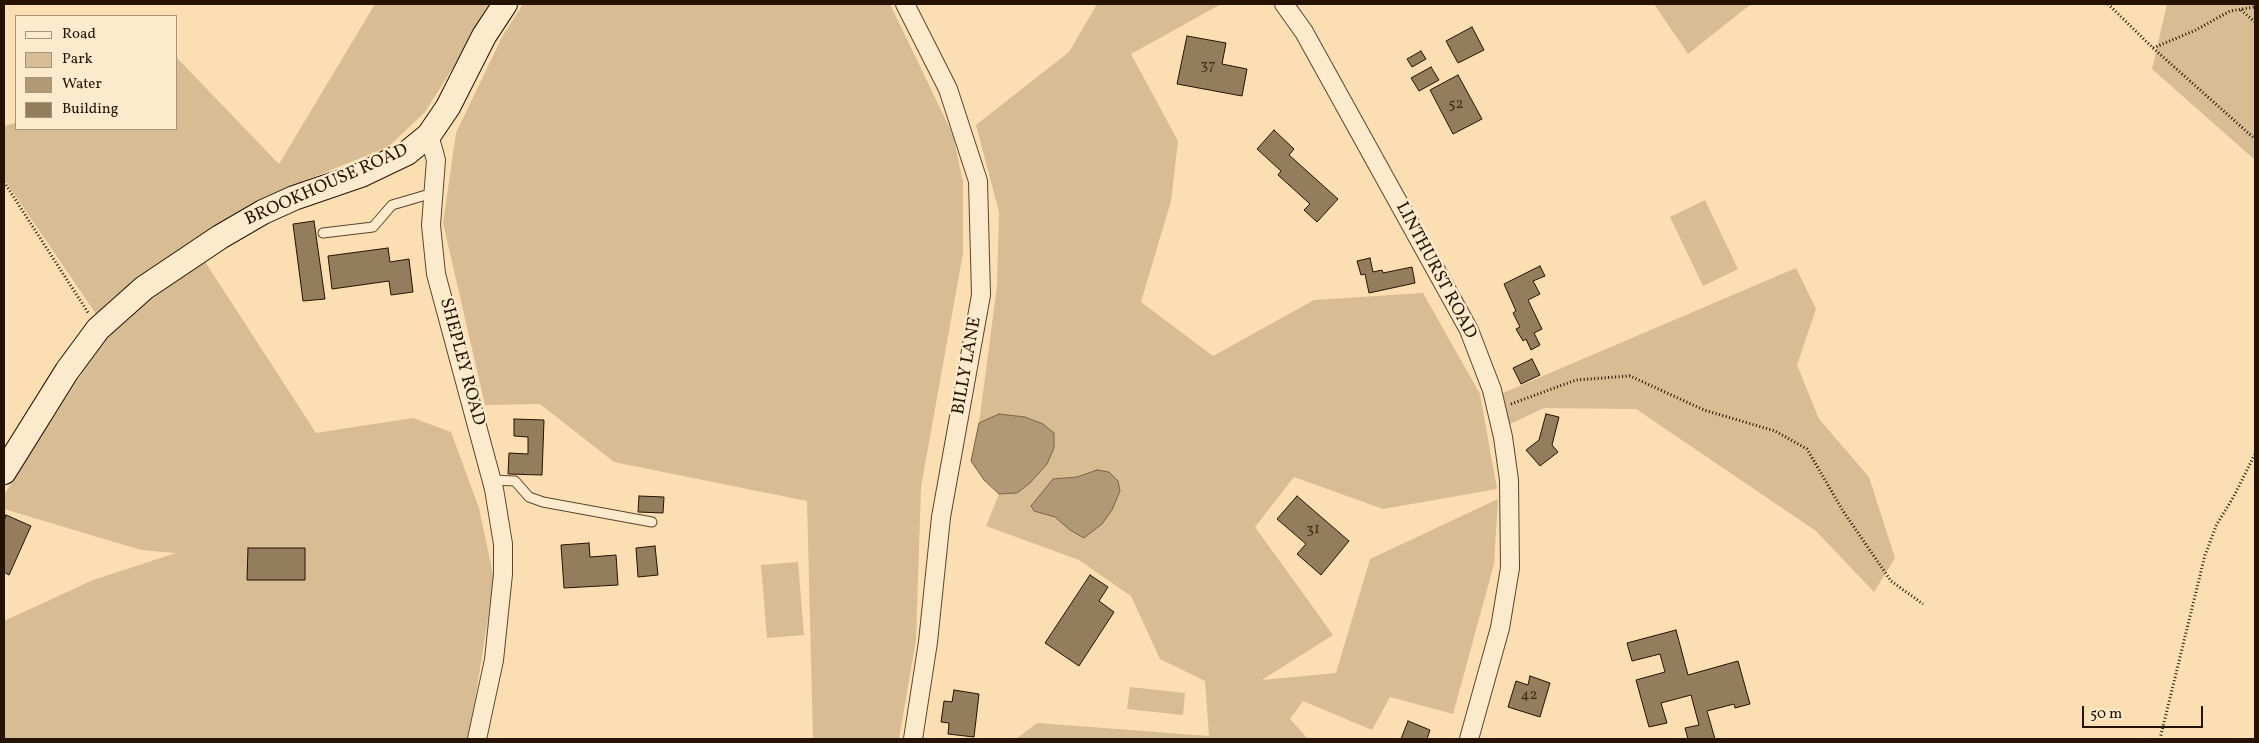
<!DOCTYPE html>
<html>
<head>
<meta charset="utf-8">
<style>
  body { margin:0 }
  #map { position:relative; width:2259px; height:743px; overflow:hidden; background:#fbdfb2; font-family:Vollkorn,serif }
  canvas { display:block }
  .frame { position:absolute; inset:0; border:5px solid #251200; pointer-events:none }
  .legend { position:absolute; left:15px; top:15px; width:162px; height:115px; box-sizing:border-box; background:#fceacd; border:1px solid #a6947b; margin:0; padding:6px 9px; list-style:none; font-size:15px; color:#251200 }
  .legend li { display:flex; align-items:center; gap:10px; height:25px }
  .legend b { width:25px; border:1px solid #a6947b }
  .scale { position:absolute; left:2082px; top:706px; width:121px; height:22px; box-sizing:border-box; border:2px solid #251200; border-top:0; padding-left:6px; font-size:15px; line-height:18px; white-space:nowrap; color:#251200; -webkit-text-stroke:4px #fceacd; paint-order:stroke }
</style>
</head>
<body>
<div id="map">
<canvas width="2259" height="743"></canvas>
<div class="frame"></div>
<ul class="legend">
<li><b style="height:6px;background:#fceacd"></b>Road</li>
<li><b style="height:14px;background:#d7bc94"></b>Park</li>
<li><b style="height:14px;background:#b29975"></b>Water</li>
<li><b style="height:14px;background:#947d5d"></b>Building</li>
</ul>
<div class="scale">50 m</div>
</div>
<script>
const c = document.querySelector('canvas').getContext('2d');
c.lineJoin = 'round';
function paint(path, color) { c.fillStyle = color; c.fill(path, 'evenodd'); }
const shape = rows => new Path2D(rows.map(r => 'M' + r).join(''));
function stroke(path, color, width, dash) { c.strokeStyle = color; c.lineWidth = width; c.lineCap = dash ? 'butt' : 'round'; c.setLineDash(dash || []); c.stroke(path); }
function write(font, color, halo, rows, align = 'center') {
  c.font = font + ' Vollkorn,serif'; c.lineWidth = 5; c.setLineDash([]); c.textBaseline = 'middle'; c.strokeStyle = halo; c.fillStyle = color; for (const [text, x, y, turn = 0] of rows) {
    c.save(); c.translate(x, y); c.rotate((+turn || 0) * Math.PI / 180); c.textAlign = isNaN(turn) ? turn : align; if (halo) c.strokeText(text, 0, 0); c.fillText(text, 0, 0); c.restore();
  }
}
const green = shape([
  [375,4,493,4,425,112,388,147,301,182,215,227,150,272,96,314,4,179,4,126,16,123,16,129,176,129,176,57,279,164],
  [523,4,890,4,953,135,963,182,963,253,921,487,916,640,899,739,813,739,807,501,614,462,540,404,485,405,443,223,456,133,502,37],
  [1097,4,1221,4,1131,54,1178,141,1171,201,1141,302,1213,356,1314,300,1423,293,1480,394,1497,489,1383,509,1294,477,1255,527,1333,635,1262,680,1336,673,1370,559,1498,499,1494,564,1453,714,1390,697,1372,730,1303,701,1290,719,1308,739,1016,739,1037,723,1209,736,1205,681,1160,659,1131,596,1079,560,986,526,999,494,1017,493,1054,448,1054,433,1043,424,1025,417,999,414,979,423,997,286,999,212,976,125,1069,52],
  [1654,4,1751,4,1688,54],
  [2167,4,2255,4,2255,160,2152,69],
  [1705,200,1738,269,1703,286,1670,217],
  [202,257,316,433,413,418,451,432,479,508,494,579,469,739,4,739,4,621,93,580,176,553,141,550,4,509,4,495,115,322],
  [1796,268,1816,309,1797,365,1819,419,1869,477,1895,558,1874,592,1816,531,1636,409,1544,408,1508,425,1503,393],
  [798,562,804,635,767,638,761,565],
  [1130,687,1185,693,1183,715,1127,709]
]);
const water = shape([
  [999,414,1025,417,1043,424,1054,433,1054,448,1047,464,1030,483,1017,493,999,494,984,480,971,461,979,423,999,414],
  [1097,470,1109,472,1118,481,1120,491,1112,510,1102,524,1084,538,1070,530,1055,517,1034,511,1031,506,1053,479,1077,477,1097,470]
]);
const building = shape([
  [1472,27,1484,50,1458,63,1446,41,1472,27],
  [1187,36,1226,43,1222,64,1247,69,1242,96,1177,84,1187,36],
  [1421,51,1426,59,1412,67,1407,59,1421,51],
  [1431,67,1439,80,1419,91,1411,78,1431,67],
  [1458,75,1482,119,1453,134,1430,90,1458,75],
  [1274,130,1294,149,1289,155,1338,199,1317,222,1304,210,1310,204,1278,175,1281,171,1257,149,1274,130],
  [314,221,325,299,303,301,293,224,314,221],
  [388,248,390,262,409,259,413,292,391,295,389,281,332,289,328,256,388,248],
  [1370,258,1373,272,1382,270,1383,273,1412,267,1415,283,1369,293,1365,274,1361,275,1357,261,1370,258],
  [1540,266,1545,276,1533,281,1540,294,1528,300,1542,329,1534,333,1540,345,1531,350,1526,339,1523,341,1516,329,1520,327,1513,313,1516,311,1504,284,1540,266],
  [1532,359,1540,375,1521,384,1513,368,1532,359],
  [1546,414,1559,417,1552,445,1558,452,1540,466,1526,450,1539,440,1546,414],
  [514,419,544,420,542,475,508,474,509,453,528,454,528,437,514,436,514,419],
  [639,496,664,497,663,513,638,512,639,496],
  [1297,496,1349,541,1321,575,1297,554,1306,544,1277,519,1297,496],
  [6,515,31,526,9,575,4,572,4,521,6,515],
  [589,543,590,557,616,555,618,585,564,588,561,545,589,543],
  [655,546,658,575,638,577,636,548,655,546],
  [248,548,305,548,305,580,247,580,248,548],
  [1090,575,1108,587,1099,601,1114,612,1079,666,1045,643,1090,575],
  [1676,630,1688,675,1738,661,1750,704,1735,708,1734,704,1707,711,1715,739,1688,739,1685,728,1699,725,1691,695,1661,703,1667,723,1649,727,1636,680,1665,672,1660,654,1632,661,1627,643,1676,630],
  [1530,676,1550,683,1540,717,1508,707,1516,681,1528,685,1530,676],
  [954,690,979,694,974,737,948,734,949,723,941,722,944,701,952,702,954,690],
  [1408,721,1430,730,1427,739,1401,739,1408,721]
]);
const path = shape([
  [2108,4,2153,48,2196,30,2230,11,2255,7],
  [2241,10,2255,22],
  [2153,48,2255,139],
  [4,182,89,314],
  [1511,404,1576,380,1630,376,1704,410,1775,431,1807,449,1843,511,1891,581,1923,604],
  [2160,739,2205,555,2217,524,2234,496,2255,454]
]);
const lane = shape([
  [323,233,373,227,392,205,433,193],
  [491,480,515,481,529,497,543,502,652,522]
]);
const street = shape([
  [905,4,948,89,978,181,981,295,941,517,928,642,913,739],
  [1284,4,1304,32,1469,330,1492,390,1503,437,1509,480,1510,568,1500,628,1469,739],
  [429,135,436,160,431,225,436,274,494,489,503,544,503,574,494,660,477,739]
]);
const secondary = shape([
  [4,472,67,371,98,329,144,288,220,237,263,212,294,198,361,175,407,153,429,135,448,107,484,36,505,4]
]);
const numberNames = [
  ["37",1208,66],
  ["52",1456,105],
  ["31",1313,530],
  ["42",1529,696]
];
const streetNames = [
  ["BROOKHOUSE ROAD",327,186,-24],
  ["LINTHURST ROAD",1435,271,62],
  ["SHEPLEY ROAD",461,362,75],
  ["BILLY LANE",968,366,-80]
];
paint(green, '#d7bc94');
paint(water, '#b29975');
stroke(water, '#7a6346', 1);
paint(building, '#947d5d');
stroke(building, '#251200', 1);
stroke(lane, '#5a452c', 11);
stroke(street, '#5a452c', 20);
stroke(secondary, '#251200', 26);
stroke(path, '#251200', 3, [1, 2.5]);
stroke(lane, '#fceacd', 9);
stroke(street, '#fceacd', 18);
stroke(secondary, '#fceacd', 24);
write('15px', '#412d17', null, numberNames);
write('18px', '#251200', '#fceacd', streetNames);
</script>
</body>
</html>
